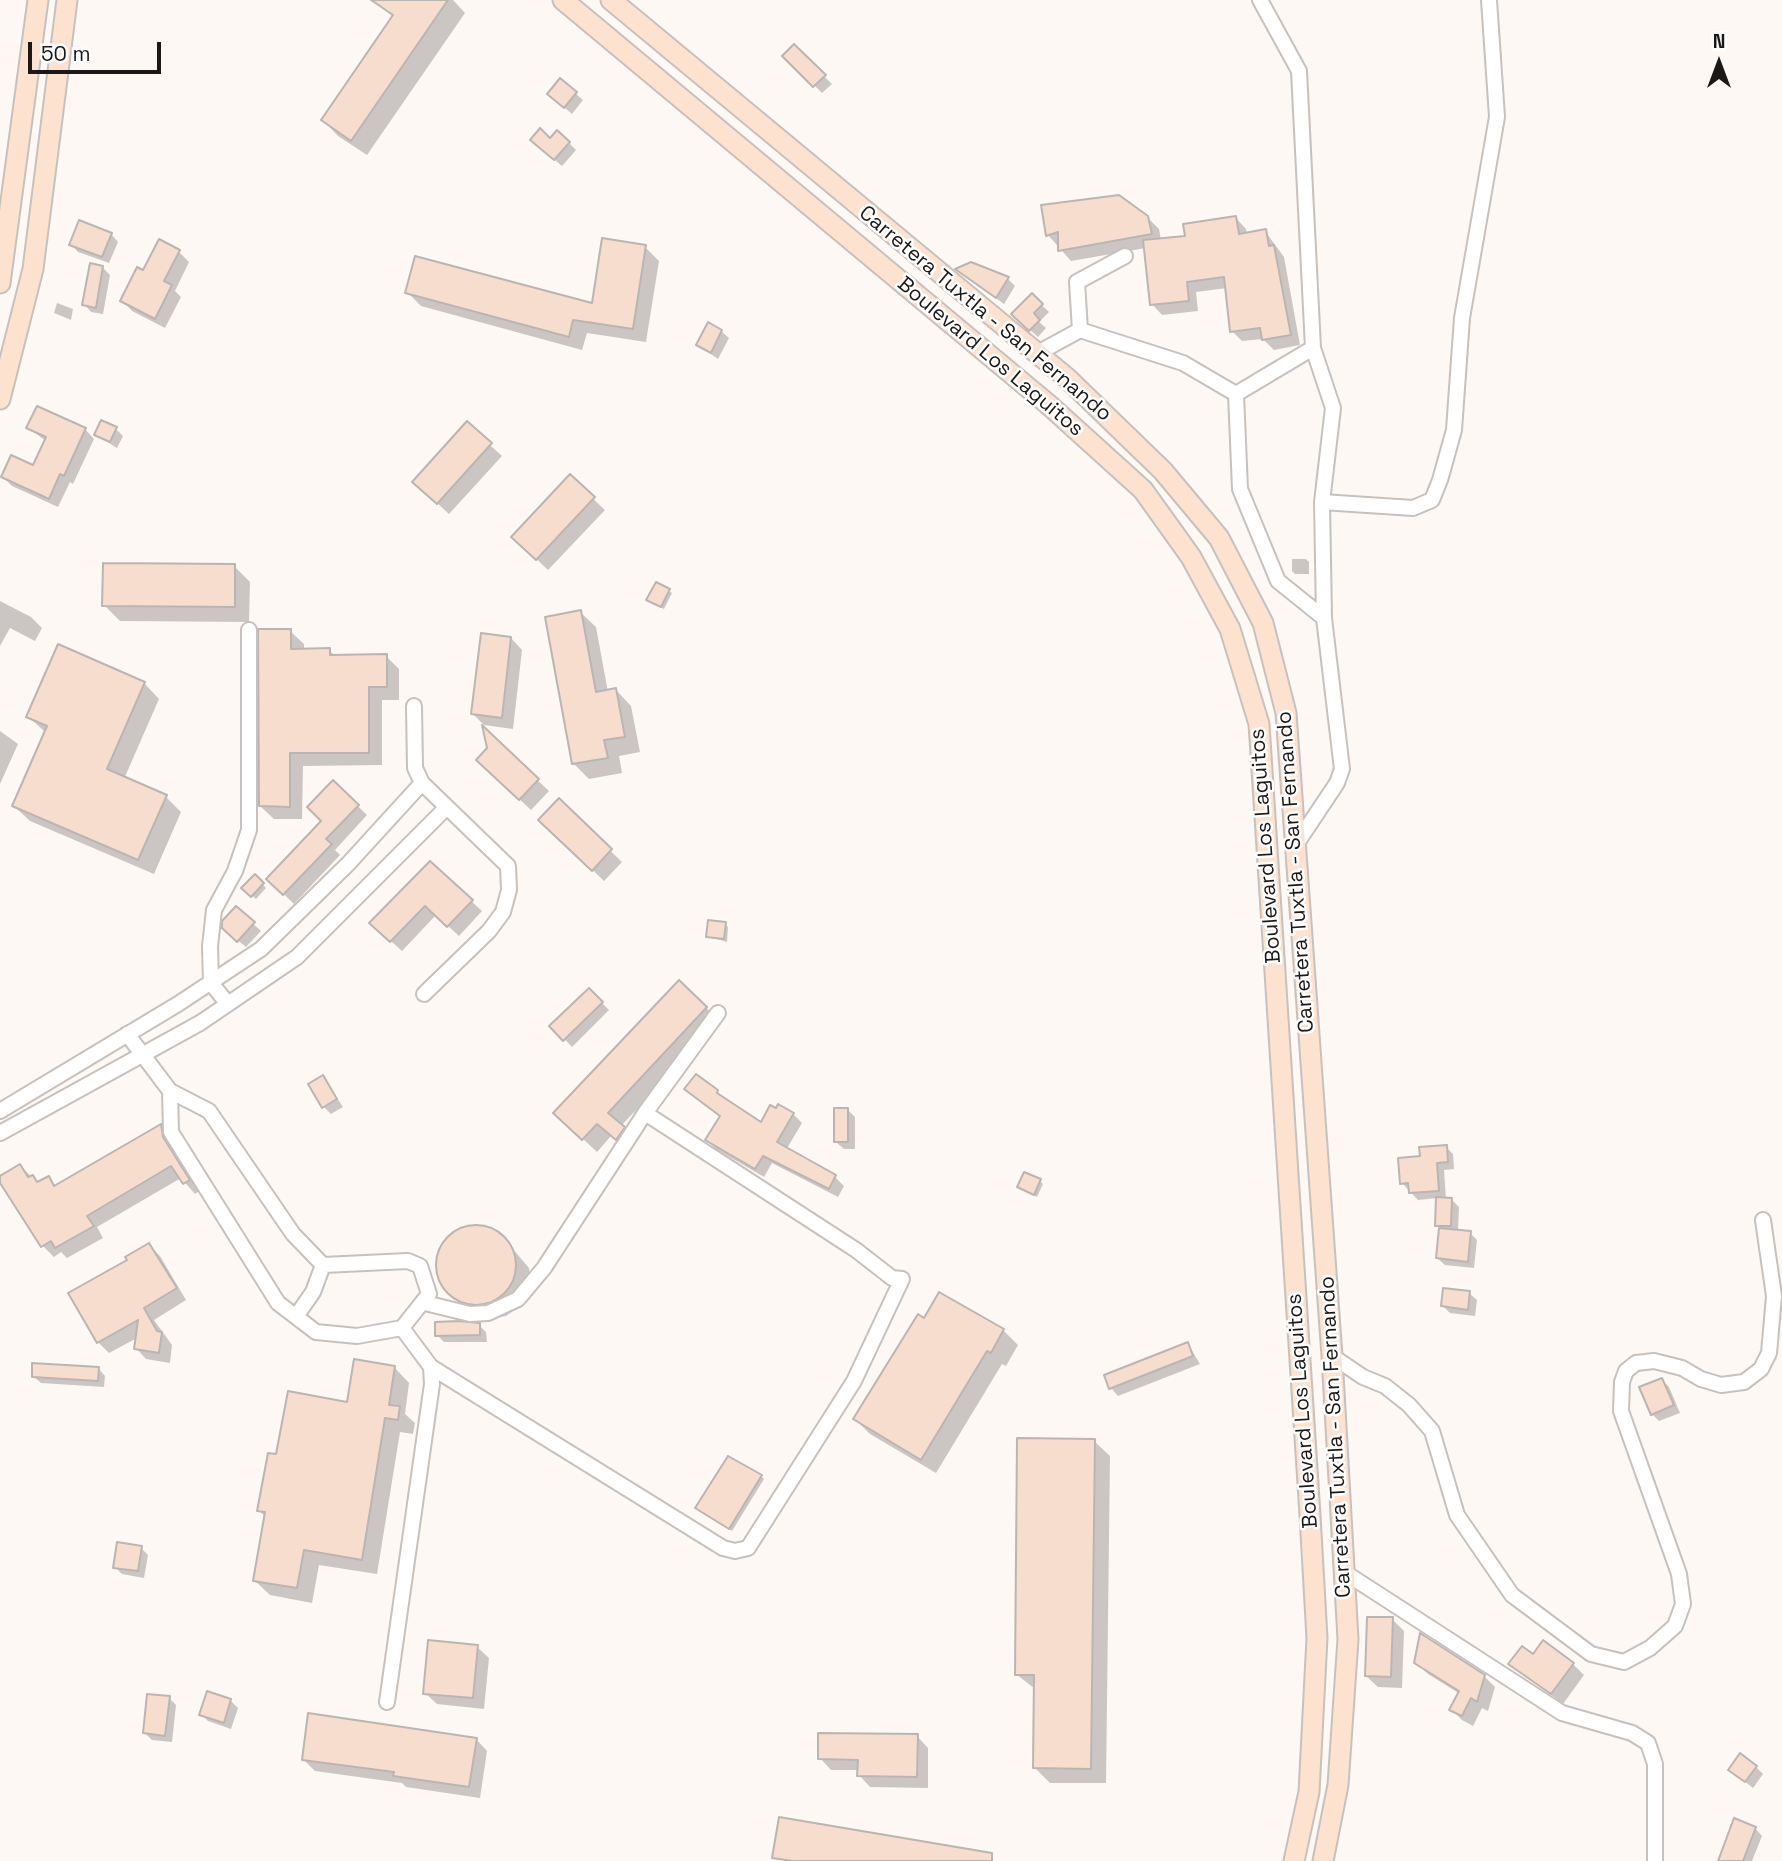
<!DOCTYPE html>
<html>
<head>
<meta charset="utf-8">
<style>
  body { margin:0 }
  #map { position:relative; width:1782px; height:1861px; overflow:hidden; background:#fef8f4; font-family:"Space Grotesk",sans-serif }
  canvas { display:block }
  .north { position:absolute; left:1684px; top:28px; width:70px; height:70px; -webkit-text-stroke:5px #fff; paint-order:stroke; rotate:0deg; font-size:19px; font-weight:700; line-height:28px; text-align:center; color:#1b1918 }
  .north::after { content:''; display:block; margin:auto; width:24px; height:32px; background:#1b1918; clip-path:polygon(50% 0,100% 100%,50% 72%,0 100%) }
  .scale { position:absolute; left:28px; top:42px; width:133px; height:32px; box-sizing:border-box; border:4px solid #1b1918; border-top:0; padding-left:9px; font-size:21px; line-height:24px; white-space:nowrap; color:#1b1918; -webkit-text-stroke:5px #fff; paint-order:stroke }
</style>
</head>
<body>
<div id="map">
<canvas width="1782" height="1861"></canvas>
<div class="north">N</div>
<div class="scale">50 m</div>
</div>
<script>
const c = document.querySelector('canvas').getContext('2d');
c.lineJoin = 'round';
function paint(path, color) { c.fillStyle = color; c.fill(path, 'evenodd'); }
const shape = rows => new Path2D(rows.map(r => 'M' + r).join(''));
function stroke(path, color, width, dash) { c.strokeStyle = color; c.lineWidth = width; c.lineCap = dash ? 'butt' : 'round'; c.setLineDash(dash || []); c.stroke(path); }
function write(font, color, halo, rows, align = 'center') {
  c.font = font + ' "Space Grotesk",sans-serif'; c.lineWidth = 5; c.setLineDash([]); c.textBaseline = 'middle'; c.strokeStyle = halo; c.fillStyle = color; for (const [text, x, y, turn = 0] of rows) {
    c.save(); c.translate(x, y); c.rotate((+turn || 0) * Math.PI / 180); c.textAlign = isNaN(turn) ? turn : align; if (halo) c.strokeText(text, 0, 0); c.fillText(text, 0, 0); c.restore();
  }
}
const shadow = shape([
  [383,0,453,0,465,13,367,155,338,136,323,120,394,18,380,4],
  [794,47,832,84,822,93,785,56],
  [561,81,583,100,572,114,557,101],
  [550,140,569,143,576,150,562,166,539,147],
  [1043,207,1147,217,1159,229,1161,240,1187,237,1236,218,1246,229,1247,235,1265,231,1284,257,1300,345,1274,350,1263,339,1242,341,1232,331,1227,288,1196,292,1198,311,1162,315,1152,304,1146,248,1071,261,1048,235],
  [111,234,118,242,109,263,78,252,71,244],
  [645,247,659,261,646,342,587,333,582,350,421,306,407,292,593,305],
  [179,252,189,262,175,291,181,297,165,328,132,311,122,300,143,273],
  [103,268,110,275,103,314,91,312,84,304],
  [958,270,1008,279,1015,286,1004,304],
  [1032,296,1049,312,1039,322,1046,328,1038,337,1020,321],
  [57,303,73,309,71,320,54,313],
  [721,331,729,338,718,359,698,345],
  [467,424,502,456,449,514,426,493],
  [28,428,85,429,94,439,73,484,70,482,58,507,12,486,3,477,34,467,46,441],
  [116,429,123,436,117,448,96,435],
  [570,477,605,510,548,570,525,548],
  [1292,559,1306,559,1309,562,1309,574,1295,574,1292,571],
  [234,566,250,582,249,622,120,621,104,605],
  [656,584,672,593,664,609,651,602],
  [0,601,31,617,42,628,35,641,10,628,0,646],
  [580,612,596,627,608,692,616,690,631,706,640,752,619,756,622,773,589,779,573,763],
  [290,631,304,644,304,650,329,650,336,657,386,656,399,669,399,700,382,700,382,765,303,766,302,819,274,819,260,806],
  [511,638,522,650,513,729,484,725,473,714],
  [144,683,159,699,124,779,166,797,181,812,154,874,30,821,14,806,46,733,28,716],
  [0,731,18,744,0,784],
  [485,731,549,791,531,810,489,771,489,749],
  [333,782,367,815,335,850,340,855,294,904,268,879,323,821],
  [559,801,622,862,604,881,541,820],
  [430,863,482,911,459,936,436,915,402,951,382,933],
  [255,876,266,888,256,899,244,887],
  [236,908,261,931,246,947,231,935],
  [725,924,728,927,727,942,707,936],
  [679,982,720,1021,621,1126,637,1141,630,1152,611,1136,597,1152,569,1126],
  [589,990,609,1010,572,1047,552,1026],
  [323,1077,343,1107,331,1114,324,1107],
  [687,1089,717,1092,761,1124,793,1114,802,1123,786,1150,835,1177,844,1186,838,1197,772,1163,764,1177,716,1149,707,1140,722,1117],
  [848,1110,855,1117,855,1149,844,1149,836,1142],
  [161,1126,172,1137,173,1150,199,1191,195,1194,181,1178,97,1227,103,1238,67,1258,61,1252,54,1257,43,1246,0,1179,20,1166,39,1184,48,1178,57,1187],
  [1446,1147,1453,1154,1454,1169,1444,1170,1446,1199,1451,1199,1459,1207,1458,1231,1470,1233,1477,1240,1474,1268,1445,1265,1437,1258,1440,1228,1437,1225,1438,1198,1418,1200,1402,1183,1422,1158],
  [1040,1181,1043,1184,1037,1197,1019,1187],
  [467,1227,486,1227,502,1236,529,1268,531,1286,524,1303,506,1316,487,1319,476,1316,444,1286,437,1269,440,1251,451,1236],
  [149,1245,160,1256,186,1300,154,1320,172,1345,170,1363,146,1359,136,1348,137,1338,109,1353,98,1342,71,1293,130,1261],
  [1469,1293,1477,1300,1475,1316,1450,1313,1443,1306],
  [925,1320,1003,1330,1018,1345,1006,1366,1002,1364,936,1473,870,1434,855,1419],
  [479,1325,486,1332,487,1342,444,1342,437,1335],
  [1188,1344,1200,1364,1118,1396,1111,1388,1106,1376],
  [394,1367,409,1383,405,1414,415,1423,413,1434,400,1432,377,1574,319,1565,312,1603,270,1595,254,1580,266,1517,259,1511,278,1456],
  [98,1368,105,1376,104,1387,41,1383,33,1376],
  [1662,1380,1669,1387,1680,1413,1659,1421,1652,1414],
  [1094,1441,1110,1456,1106,1783,1050,1783,1034,1767,1035,1689,1016,1674],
  [761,1476,764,1479,732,1531,697,1508],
  [141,1548,148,1555,144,1578,122,1574,115,1567],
  [1392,1619,1404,1631,1402,1688,1378,1687,1366,1676],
  [477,1647,489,1658,484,1709,437,1704,425,1693],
  [1534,1656,1573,1664,1584,1675,1563,1704,1511,1664],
  [1416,1663,1484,1676,1495,1687,1488,1711,1482,1708,1473,1726,1462,1720,1452,1710,1460,1694,1428,1674],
  [169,1698,176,1705,172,1742,152,1740,145,1733],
  [230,1700,238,1708,231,1729,208,1721,201,1714],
  [917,1736,928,1748,928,1788,870,1787,859,1775,859,1770,831,1770,820,1758],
  [476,1739,487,1751,480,1798,406,1787,402,1783,315,1771,304,1760],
  [1756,1767,1763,1774,1753,1788,1730,1770],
  [1755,1828,1762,1836,1752,1861,1720,1861]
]);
const building = shape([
  [371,0,448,0,351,141,321,120,393,15,371,0],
  [794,44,826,75,813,87,782,56,794,44],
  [560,78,577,92,564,108,547,94,560,78],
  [540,128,550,138,557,130,570,142,554,160,530,140,540,128],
  [1119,195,1148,216,1152,234,1058,251,1058,232,1046,236,1041,205,1119,195],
  [1236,216,1239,234,1266,229,1269,246,1274,245,1291,335,1262,340,1260,328,1230,332,1224,277,1187,282,1189,301,1150,305,1143,240,1185,236,1183,224,1236,216],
  [79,220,112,233,102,257,69,245,79,220],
  [602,238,646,245,633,329,573,320,569,337,405,293,415,256,592,303,602,238],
  [159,239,180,250,164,281,172,285,155,319,120,301,137,267,143,270,159,239],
  [971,262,1009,277,996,298,955,269,971,262],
  [90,263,103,266,96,308,82,305,90,263],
  [1032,293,1043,304,1034,313,1040,320,1029,331,1011,314,1032,293],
  [708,322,722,330,711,353,696,345,708,322],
  [37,406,86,428,64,476,60,474,49,499,1,477,11,455,33,465,46,437,26,428,37,406],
  [101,420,117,427,110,442,94,435,101,420],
  [467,421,492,443,437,504,412,482,467,421],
  [570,474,595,497,536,560,511,537,570,474],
  [103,563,235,564,235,607,102,606,103,563],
  [656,582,670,589,661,607,646,600,656,582],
  [581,610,596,692,616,688,625,737,604,740,608,758,572,764,545,617,581,610],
  [258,629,291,629,291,649,330,648,330,655,387,654,387,687,369,687,369,753,290,753,290,807,259,806,258,629],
  [481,633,511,637,502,718,471,714,481,633],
  [58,644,145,682,107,769,167,795,138,860,12,806,47,726,26,717,58,644],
  [482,725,539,779,519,800,476,760,487,748,482,725],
  [333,780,359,805,326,839,332,844,283,895,266,879,321,821,307,807,333,780],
  [559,798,612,849,592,871,538,820,559,798],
  [430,861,473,900,447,927,425,906,390,942,369,923,430,861],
  [255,874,264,883,251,897,241,888,255,874],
  [236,906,255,922,237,942,222,928,222,921,236,906],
  [708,920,726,922,724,939,706,937,708,920],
  [679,980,707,1007,608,1113,625,1127,616,1140,597,1124,582,1140,553,1113,679,980],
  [589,988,603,1002,563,1041,549,1026,589,988],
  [696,1074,718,1090,717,1093,761,1122,770,1105,776,1108,778,1104,794,1113,777,1142,836,1175,829,1189,763,1156,755,1169,705,1140,720,1116,684,1089,696,1074],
  [323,1075,337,1099,322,1108,308,1084,323,1075],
  [834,1108,848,1108,848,1142,834,1142,834,1108],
  [161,1124,163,1137,190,1180,183,1184,171,1166,87,1216,94,1226,55,1248,51,1241,41,1247,0,1183,0,1176,20,1164,28,1177,33,1175,37,1182,49,1176,54,1186,161,1124],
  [1447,1145,1448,1162,1437,1163,1439,1191,1409,1193,1408,1183,1400,1184,1398,1158,1420,1156,1419,1147,1447,1145],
  [1024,1172,1041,1179,1034,1195,1017,1187,1024,1172],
  [1436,1197,1452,1198,1451,1226,1435,1226,1436,1197],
  '436 1265a40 40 0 1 1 80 0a40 40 0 1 1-80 0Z',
  [1439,1228,1471,1231,1468,1262,1436,1258,1439,1228],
  [149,1243,177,1288,144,1308,157,1331,162,1332,159,1353,134,1349,138,1320,97,1343,68,1293,127,1260,125,1257,149,1243],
  [1443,1288,1470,1291,1468,1310,1441,1306,1443,1288],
  [939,1292,1004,1329,991,1353,987,1351,921,1460,853,1419,918,1314,924,1318,939,1292],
  [458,1321,480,1323,480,1335,435,1336,435,1322,458,1321],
  [1188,1342,1193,1356,1109,1389,1104,1375,1188,1342],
  [354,1359,395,1366,389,1405,400,1406,398,1420,385,1418,362,1560,304,1550,297,1588,253,1581,265,1512,257,1511,268,1453,276,1454,288,1391,347,1402,354,1359],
  [32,1363,99,1367,98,1381,32,1377,32,1363],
  [1662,1378,1674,1405,1651,1415,1639,1387,1662,1378],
  [1017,1438,1095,1439,1091,1769,1033,1768,1034,1675,1015,1675,1017,1438],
  [728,1456,762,1475,729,1529,695,1508,728,1456],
  [117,1542,142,1546,138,1571,113,1568,117,1542],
  [1367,1617,1393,1617,1391,1677,1365,1676,1367,1617],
  [1420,1633,1485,1675,1477,1702,1471,1698,1462,1716,1449,1710,1459,1691,1414,1663,1420,1633],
  [428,1640,478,1645,473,1698,423,1694,428,1640],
  [1543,1640,1574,1663,1551,1694,1508,1664,1522,1646,1533,1654,1543,1640],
  [207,1691,231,1699,224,1723,199,1715,207,1691],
  [147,1694,170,1696,165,1736,143,1733,147,1694],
  [308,1713,477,1738,469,1787,393,1776,394,1772,302,1760,308,1713],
  [818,1733,918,1734,917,1777,857,1776,858,1760,818,1759,818,1733],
  [1740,1753,1757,1766,1745,1782,1728,1770,1740,1753],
  [779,1817,992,1853,992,1861,793,1861,772,1858,779,1817],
  [1734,1818,1756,1827,1743,1861,1718,1861,1734,1818]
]);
const minor = shape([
  [1260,0,1299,71,1313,348,1333,408,1322,502,1324,618,1342,769,1337,783,1295,846],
  [1080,330,1183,363,1236,394,1313,348],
  [1036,354,1080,330,1077,282,1125,256],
  [1236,394,1240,489,1278,581,1324,618],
  [1322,502,1413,508,1432,500,1440,480,1454,430,1462,318,1497,117,1489,0],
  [414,706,415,768,422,783,508,866,509,890,503,912,489,931,424,994],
  [228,1004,211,983,210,946,214,910,235,871,249,830,249,630],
  [127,1034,170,1091,209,1111,293,1234,323,1265,408,1261,420,1266,429,1294,402,1328,357,1336,316,1332,278,1303,171,1132,170,1091],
  [0,1111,178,1004,261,949,348,864,422,783],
  [0,1133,200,1023,297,957,447,807],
  [425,1303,470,1314,488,1313,518,1299,544,1268,645,1113,718,1013],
  [297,1315,313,1292,323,1265],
  [1332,1356,1363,1377,1385,1386,1409,1405,1432,1431,1457,1515,1512,1595,1591,1654,1624,1662,1650,1648,1675,1626,1683,1604,1679,1574,1621,1411,1622,1382,1626,1371,1636,1363,1654,1361,1682,1368,1701,1379,1721,1385,1744,1382,1761,1369,1769,1353,1774,1296,1763,1220],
  [431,1367,723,1548,735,1551,748,1548,854,1381,902,1279,892,1278,856,1250,645,1113],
  [1344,1572,1562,1713,1632,1733,1648,1743,1655,1764,1655,1861],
  [387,1702,432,1384,431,1367,402,1328]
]);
const secondary = shape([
  [563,0,1049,405,1143,490,1191,557,1230,629,1259,724,1310,1515,1317,1638,1309,1792,1294,1861],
  [611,0,1067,378,1163,471,1219,538,1263,623,1286,713,1332,1356,1348,1639,1338,1785,1323,1861],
  [0,283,38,0],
  [0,399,33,269,67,0]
]);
const streetNames = [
  ["Carretera Tuxtla - San Fernando",985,314,40],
  ["Boulevard Los Laguitos",990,357,40],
  ["Boulevard Los Laguitos",1266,846,-94],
  ["Carretera Tuxtla - San Fernando",1296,872,-94],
  ["Boulevard Los Laguitos",1303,1411,-94],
  ["Carretera Tuxtla - San Fernando",1336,1437,-93]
];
paint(shadow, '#0003');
paint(building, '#f7ddcd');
stroke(building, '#bbb5b2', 2);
stroke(minor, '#c7c1be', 18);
stroke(secondary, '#c7c1be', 23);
stroke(minor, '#fff', 14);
stroke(secondary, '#fee2d0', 19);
write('21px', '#1b1918', '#fff', streetNames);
</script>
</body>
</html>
